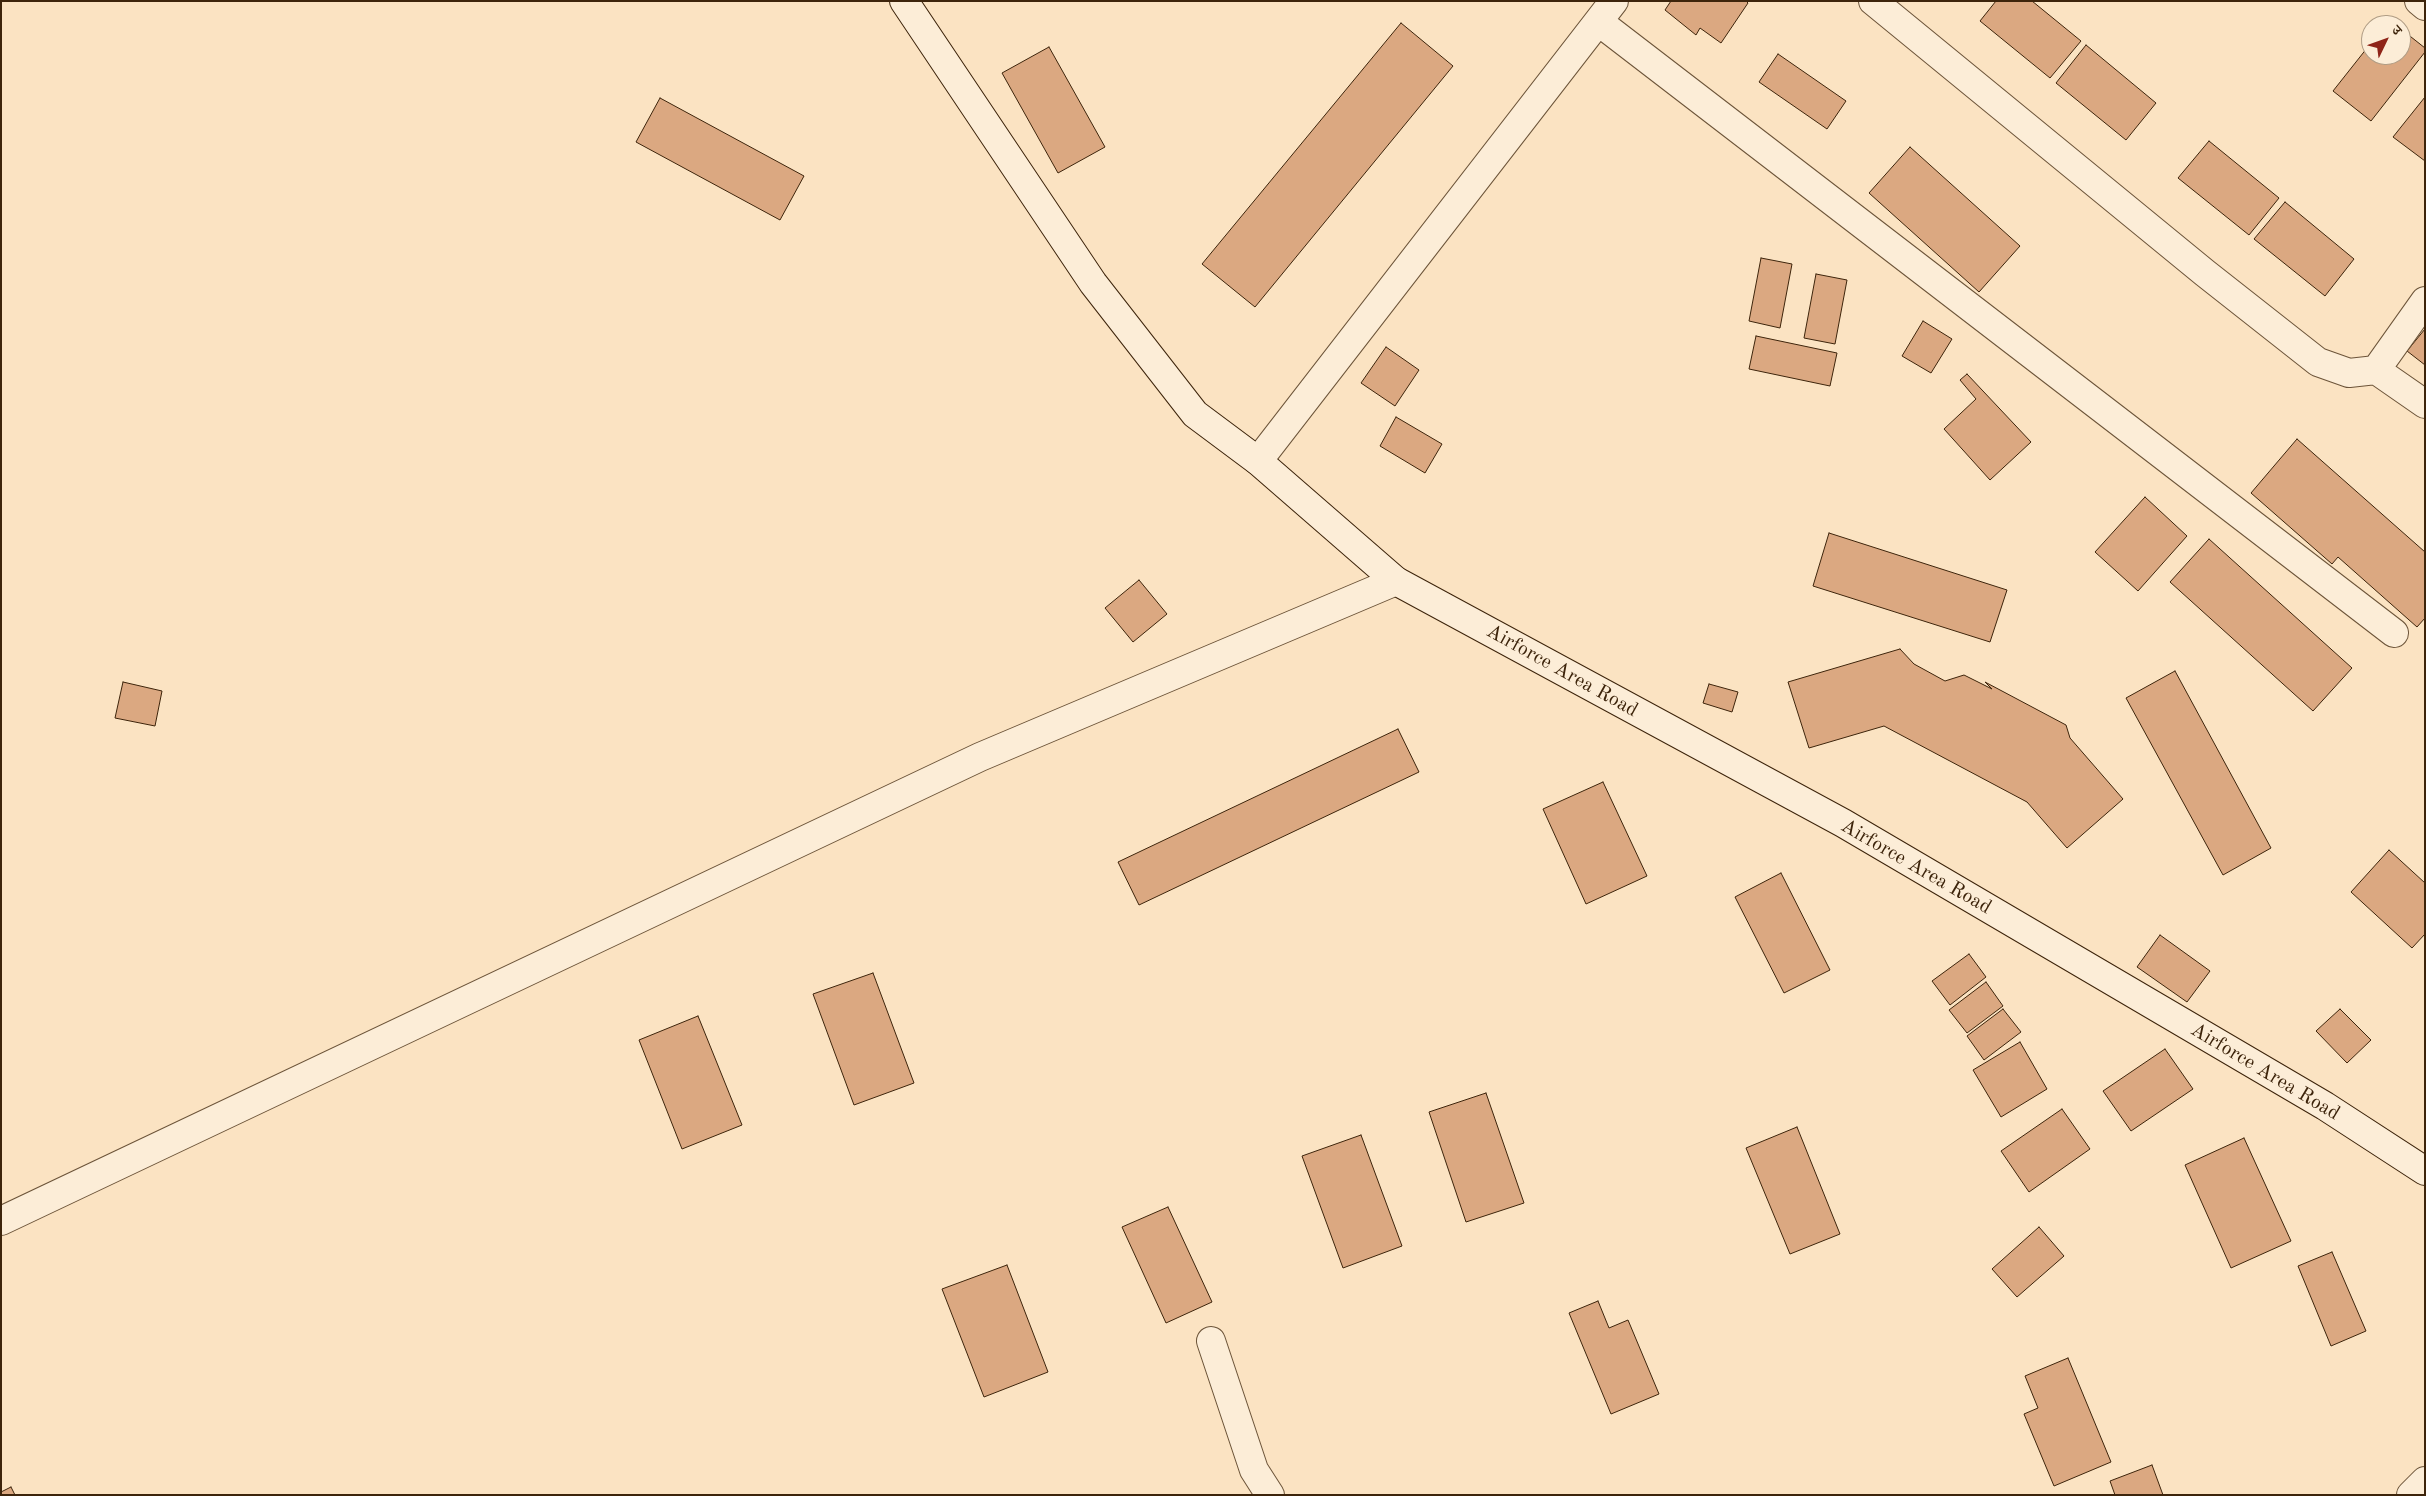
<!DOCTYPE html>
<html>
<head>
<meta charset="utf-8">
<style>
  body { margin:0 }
  #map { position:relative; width:2426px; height:1496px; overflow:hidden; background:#fbe3c2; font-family:"Old Standard TT","Noto Serif Devanagari",serif }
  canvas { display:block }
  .frame { position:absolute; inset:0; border:2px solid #3d240b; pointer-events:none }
  .north { position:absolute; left:2361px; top:15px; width:50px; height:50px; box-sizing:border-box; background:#fcedd7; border:1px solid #b09d85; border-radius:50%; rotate:48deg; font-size:14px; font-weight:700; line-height:20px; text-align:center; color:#3d240b }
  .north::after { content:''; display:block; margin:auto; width:18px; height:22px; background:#8f2418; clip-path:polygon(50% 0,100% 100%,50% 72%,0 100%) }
</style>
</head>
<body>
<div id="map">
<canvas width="2426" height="1496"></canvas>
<div class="frame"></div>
<div class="north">उ</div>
</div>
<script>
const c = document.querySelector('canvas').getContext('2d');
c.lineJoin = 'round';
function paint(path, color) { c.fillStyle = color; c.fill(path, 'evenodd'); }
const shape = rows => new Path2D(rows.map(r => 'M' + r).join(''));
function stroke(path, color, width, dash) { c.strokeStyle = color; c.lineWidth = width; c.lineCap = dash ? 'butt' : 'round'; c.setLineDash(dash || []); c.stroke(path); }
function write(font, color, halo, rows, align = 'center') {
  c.font = font + ' "Old Standard TT",serif'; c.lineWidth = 4.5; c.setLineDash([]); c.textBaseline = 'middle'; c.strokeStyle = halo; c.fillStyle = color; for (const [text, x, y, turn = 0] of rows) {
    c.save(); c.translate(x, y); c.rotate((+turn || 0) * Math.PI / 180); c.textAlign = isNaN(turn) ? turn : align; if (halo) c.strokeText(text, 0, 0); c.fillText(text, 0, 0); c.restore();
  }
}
const building = shape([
  [1671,1,1746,1,1748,3,1721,43,1700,28,1696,35,1665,10,1671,1],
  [1996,1,2032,1,2081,41,2050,78,1980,21,1996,1],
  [1401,23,1453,66,1255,307,1202,264,1401,23],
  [2401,29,2425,48,2425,52,2371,121,2333,91,2371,43,2371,55,2401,55,2401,29],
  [2086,45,2156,103,2126,140,2056,83,2086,45],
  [1049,47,1105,147,1058,173,1002,73,1049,47],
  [1778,54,1846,101,1827,129,1759,82,1778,54],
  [2425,97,2425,161,2393,137,2425,97],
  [660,98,804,176,780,220,636,142,660,98],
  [2209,141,2279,198,2249,235,2178,178,2209,141],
  [1910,147,2020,246,1979,292,1869,193,1910,147],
  [2285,202,2354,259,2325,296,2254,239,2285,202],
  [1761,258,1792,264,1780,328,1749,321,1761,258],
  [1816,274,1847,280,1835,344,1804,338,1816,274],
  [1923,321,1952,339,1931,373,1902,356,1923,321],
  [2425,329,2425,365,2407,351,2425,329],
  [1756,336,1837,353,1830,386,1749,369,1756,336],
  [1386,347,1419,370,1395,406,1361,383,1386,347],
  [1967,374,2031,442,1990,480,1944,429,1976,399,1960,380,1967,374],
  [1396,417,1442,444,1425,473,1380,446,1396,417],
  [2297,439,2425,552,2425,618,2417,627,2338,557,2332,564,2251,493,2297,439],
  [2145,497,2187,536,2138,591,2095,552,2145,497],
  [1829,533,2007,590,1990,642,1813,586,1829,533],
  [2209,539,2352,668,2313,711,2170,582,2209,539],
  [1139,580,1167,614,1133,642,1105,608,1139,580],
  [1900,649,1914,664,1945,681,1964,675,1992,689,1985,682,2066,725,2070,738,2123,799,2067,848,2027,802,1884,726,1809,748,1788,682,1900,649],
  [2175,671,2271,848,2223,875,2126,698,2175,671],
  [123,682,162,691,155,726,115,718,123,682],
  [1709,684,1738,692,1732,712,1703,703,1709,684],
  [1398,729,1419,772,1139,905,1118,862,1398,729],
  [1603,782,1647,876,1586,904,1543,809,1603,782],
  [2389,850,2425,883,2425,934,2412,948,2351,892,2389,850],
  [1781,873,1830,970,1784,993,1735,897,1781,873],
  [2160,935,2210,971,2187,1002,2137,967,2160,935],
  [1969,954,1986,977,1950,1005,1932,981,1969,954],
  [873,973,914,1083,854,1105,813,994,873,973],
  [1986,982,2003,1006,1967,1033,1949,1010,1986,982],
  [2003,1009,2021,1032,1984,1060,1967,1036,2003,1009],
  [2340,1009,2371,1040,2347,1063,2316,1031,2340,1009],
  [698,1016,742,1125,682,1149,639,1040,698,1016],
  [2020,1042,2047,1089,2001,1117,1973,1070,2020,1042],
  [2165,1049,2193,1089,2131,1131,2103,1091,2165,1049],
  [1486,1093,1524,1203,1466,1222,1429,1112,1486,1093],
  [2062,1109,2090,1149,2029,1192,2001,1151,2062,1109],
  [1797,1127,1840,1234,1790,1254,1746,1148,1797,1127],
  [1361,1135,1402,1246,1343,1268,1302,1156,1361,1135],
  [2244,1138,2291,1241,2231,1268,2185,1165,2244,1138],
  [1168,1207,1212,1302,1166,1323,1122,1227,1168,1207],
  [2039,1227,2064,1256,2017,1297,1992,1269,2039,1227],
  [2332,1252,2366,1331,2331,1346,2298,1266,2332,1252],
  [1007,1265,1048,1372,984,1397,942,1289,1007,1265],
  [1598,1301,1609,1328,1628,1320,1659,1394,1611,1414,1569,1313,1598,1301],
  [2068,1358,2111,1462,2054,1486,2024,1414,2038,1408,2025,1376,2068,1358],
  [2152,1465,2163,1495,2115,1495,2110,1481,2152,1465],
  [11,1487,15,1495,1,1495,1,1492,11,1487]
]);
const street = shape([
  [1873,1,2205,273,2318,362,2349,373,2376,370,2425,301],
  [2419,1,2425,6],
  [1599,22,2394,633],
  [2376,370,2425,404],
  [1258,461,1614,1],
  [1,1221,980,757,1396,581],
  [1211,1341,1254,1470,1270,1495],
  [2411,1495,2425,1481]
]);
const secondary = shape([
  [904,1,1093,283,1195,414,1258,461,1396,581,1843,823,2325,1106,2425,1171]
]);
const streetNames = [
  ["Airforce Area Road",1562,671,29],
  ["Airforce Area Road",1916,867,30],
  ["Airforce Area Road",2265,1072,31]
];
paint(building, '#dba881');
stroke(building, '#3d240b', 1);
stroke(street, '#6c5439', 30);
stroke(secondary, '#3d240b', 30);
stroke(street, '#fcedd7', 28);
stroke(secondary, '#fcedd7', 28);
write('20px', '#3d240b', '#fcedd7', streetNames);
</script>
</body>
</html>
